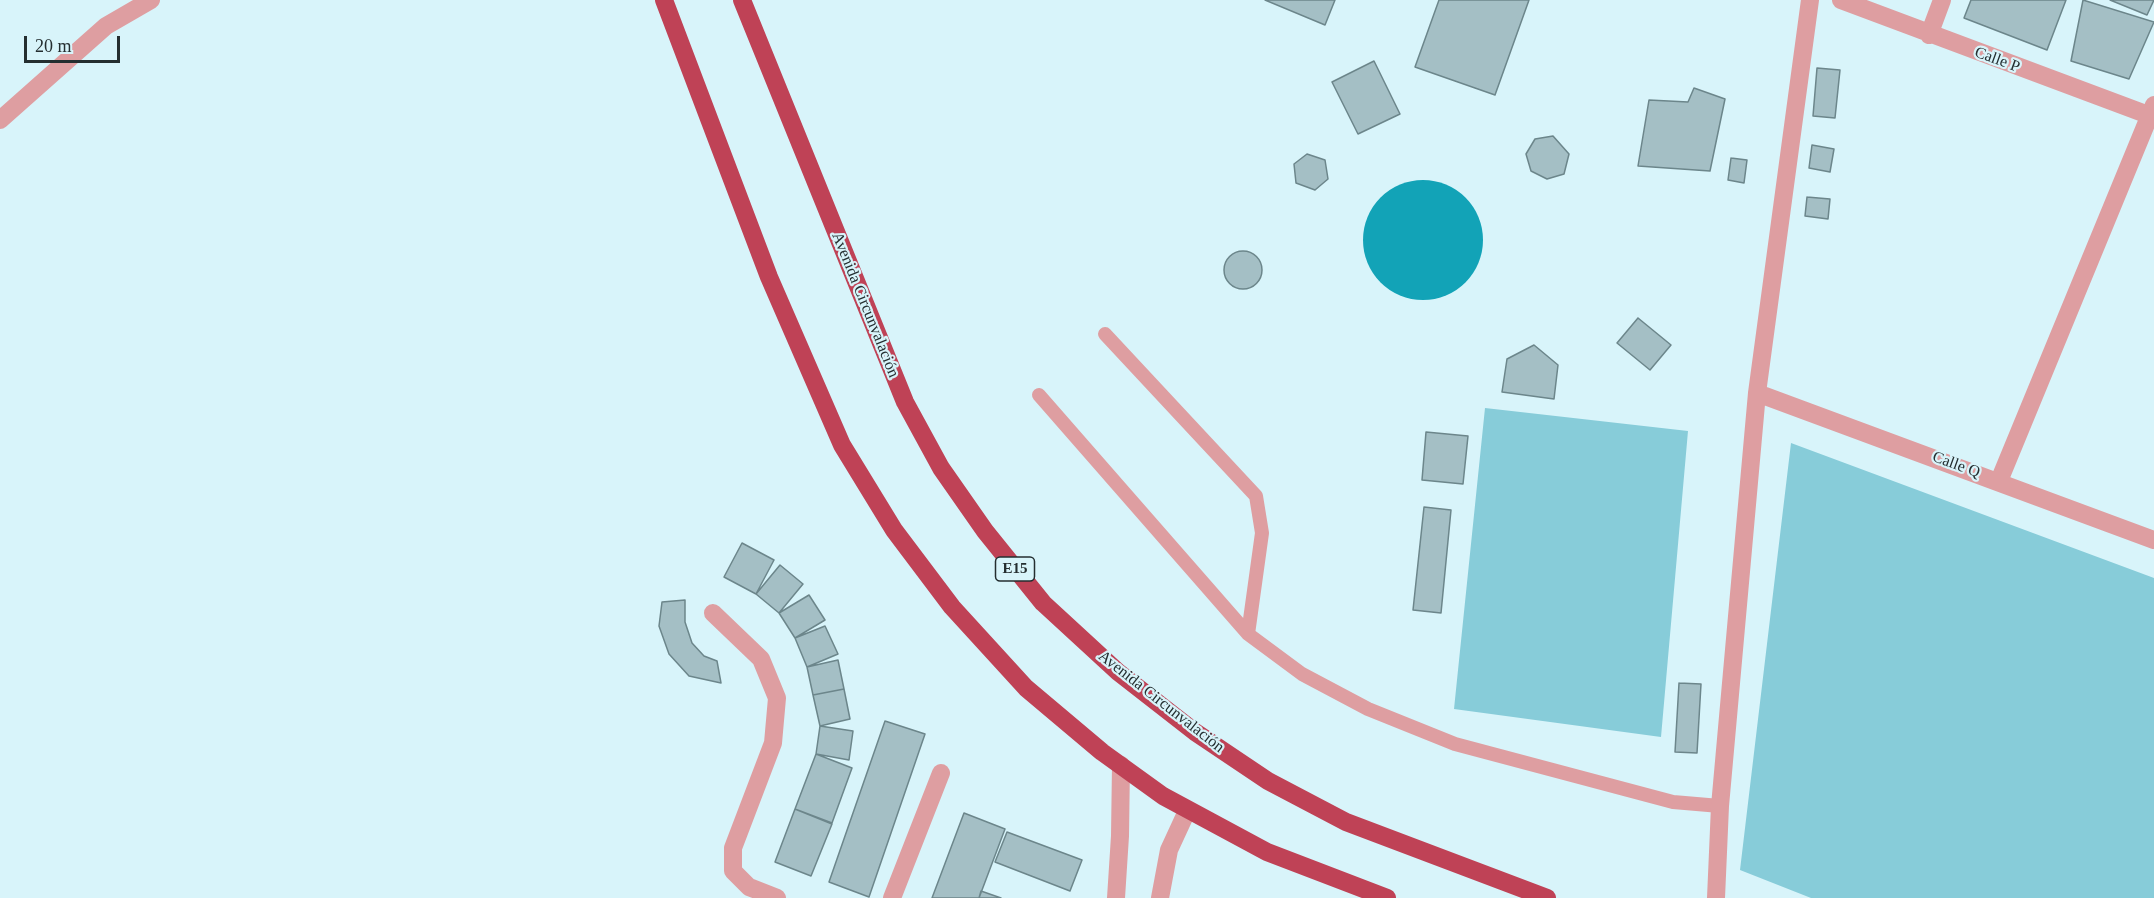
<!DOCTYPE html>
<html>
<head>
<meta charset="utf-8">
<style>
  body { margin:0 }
  #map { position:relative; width:2154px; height:898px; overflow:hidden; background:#d8f4fa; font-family:Georgia,serif }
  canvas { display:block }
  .scale { position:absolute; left:24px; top:36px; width:96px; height:27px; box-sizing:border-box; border:3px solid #242e30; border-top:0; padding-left:8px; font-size:18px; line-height:21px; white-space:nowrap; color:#242e30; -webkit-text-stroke:4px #d8f4fa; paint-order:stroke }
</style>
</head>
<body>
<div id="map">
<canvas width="2154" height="898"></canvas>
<div class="scale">20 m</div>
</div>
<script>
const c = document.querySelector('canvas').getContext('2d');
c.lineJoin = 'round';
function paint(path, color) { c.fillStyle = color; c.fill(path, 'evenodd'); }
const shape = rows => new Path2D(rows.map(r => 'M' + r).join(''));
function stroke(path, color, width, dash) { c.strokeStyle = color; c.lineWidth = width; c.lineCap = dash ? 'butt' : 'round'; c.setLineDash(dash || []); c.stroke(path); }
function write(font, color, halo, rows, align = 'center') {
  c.font = font + ' Georgia,serif'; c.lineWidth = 4.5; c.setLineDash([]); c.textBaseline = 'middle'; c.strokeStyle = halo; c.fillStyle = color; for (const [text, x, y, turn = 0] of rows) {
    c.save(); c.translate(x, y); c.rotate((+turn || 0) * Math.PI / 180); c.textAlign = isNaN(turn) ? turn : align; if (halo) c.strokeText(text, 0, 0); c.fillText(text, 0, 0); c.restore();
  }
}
const green = shape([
  [1485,408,1688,431,1661,737,1454,709],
  [1791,443,2154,578,2154,898,1811,898,1740,870]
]);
const water = shape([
  '1363 240a60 60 0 1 1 120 0a60 60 0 1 1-120 0Z'
]);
const building = shape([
  [1265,0,1335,0,1325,25,1265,0],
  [1439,0,1529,0,1495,95,1415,67,1439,0],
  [1971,0,2066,0,2047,50,1964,18,1971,0],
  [2083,0,2154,22,2129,79,2071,61,2083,0],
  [2110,0,2154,0,2147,15,2110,0],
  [1374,61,1400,114,1358,134,1332,82,1374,61],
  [1817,68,1840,70,1835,118,1813,116,1817,68],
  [1694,88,1725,99,1710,171,1638,166,1649,100,1688,102,1694,88],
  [1553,136,1569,154,1564,174,1547,179,1531,171,1526,154,1535,139,1553,136],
  [1812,145,1834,149,1830,172,1809,168,1812,145],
  [1307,154,1325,160,1328,179,1315,190,1296,183,1294,164,1307,154],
  [1731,158,1747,160,1744,183,1728,180,1731,158],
  [1807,197,1830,199,1828,219,1805,216,1807,197],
  '1224 270a19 19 0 1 1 38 0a19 19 0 1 1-38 0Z',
  [1638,318,1671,345,1650,370,1617,343,1638,318],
  [1534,345,1558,365,1554,399,1502,392,1507,359,1534,345],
  [1426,432,1468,436,1463,484,1422,480,1426,432],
  [1424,507,1451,510,1441,613,1413,610,1424,507],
  [742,543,774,560,756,594,724,577,742,543],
  [780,565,803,584,779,613,756,594,780,565],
  [809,595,825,620,795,638,779,613,809,595],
  [685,600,685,622,692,643,704,656,717,661,721,683,689,676,669,654,659,626,662,602,685,600],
  [825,626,838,654,807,667,795,638,825,626],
  [838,660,844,689,813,695,807,667,838,660],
  [1679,683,1701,684,1697,753,1675,752,1679,683],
  [844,689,850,719,820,726,813,695,844,689],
  [885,721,925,734,869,897,829,882,885,721],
  [820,726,853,731,849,760,816,754,820,726],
  [816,754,852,768,832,823,795,809,816,754],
  [795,809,832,824,811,876,775,862,795,809],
  [964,813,1005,829,979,898,932,898,964,813],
  [1007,832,1082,860,1070,891,995,862,1007,832],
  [981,891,1001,898,979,898,981,891]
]);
const service = shape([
  [1105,334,1256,496,1262,533,1248,634],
  [1039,395,1248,634,1302,674,1368,709,1455,744,1673,802,1720,806]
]);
const minor = shape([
  [1841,0,2154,117],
  [1929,35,1942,0],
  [0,120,106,26,151,0],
  [1757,393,2154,540],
  [1999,481,2154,105],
  [713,613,761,659,777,698,773,743,733,848,733,871,749,887,777,898],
  [892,898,941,773],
  [1116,898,1120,836,1121,765],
  [1160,898,1169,850,1187,811],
  [1716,898,1720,806,1757,393,1810,0]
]);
const trunk = shape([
  [664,0,769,277,842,445,894,530,952,607,1026,688,1102,752,1163,796,1267,852,1387,898],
  [742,0,905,402,941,468,985,531,1043,603,1118,672,1195,732,1268,781,1346,822,1547,898]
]);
const shields = [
  [1015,569,39]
];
const shieldNames = [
  ["E15",1015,569]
];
const streetNames = [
  ["Calle P",1997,60,20],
  ["Avenida Circunvalación",865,305,68],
  ["Calle Q",1956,465,20],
  ["Avenida Circunvalación",1161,702,38]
];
paint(green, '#87ccd9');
paint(water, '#12a3b7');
paint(building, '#a4bfc5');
stroke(building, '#6c868b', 1.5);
stroke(service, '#de9ea1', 14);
stroke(minor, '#de9ea1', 18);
stroke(trunk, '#bf4256', 18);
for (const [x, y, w] of shields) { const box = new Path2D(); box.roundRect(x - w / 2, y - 12, w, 24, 4.5); c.fillStyle = '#d8f4fa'; c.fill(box); stroke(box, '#242e30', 1.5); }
write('bold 15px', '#242e30', null, shieldNames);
write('16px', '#242e30', '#d8f4fa', streetNames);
</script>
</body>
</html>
